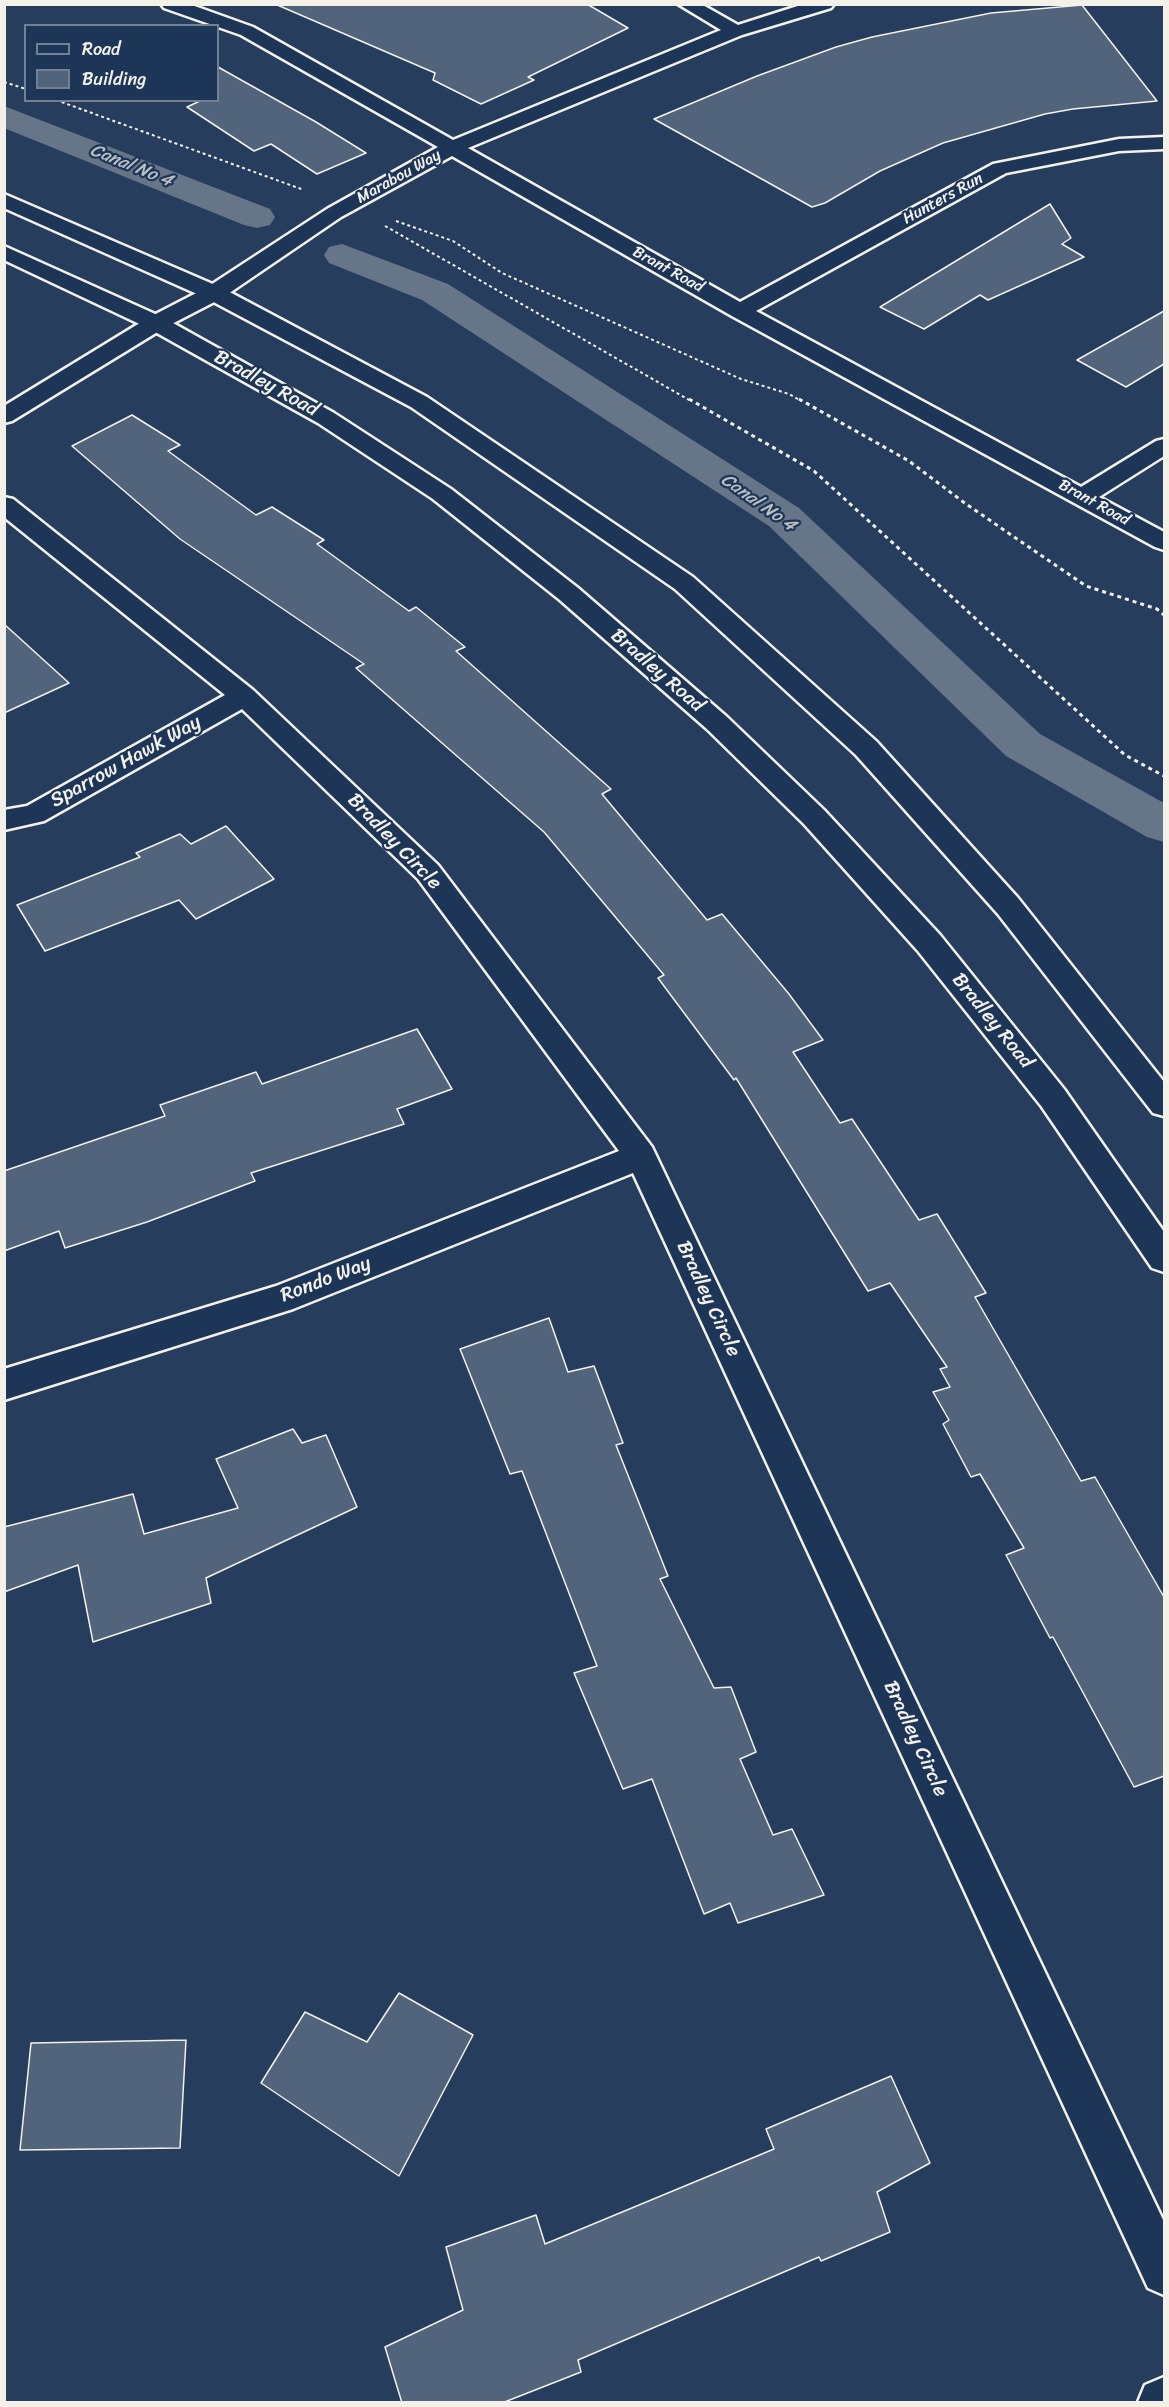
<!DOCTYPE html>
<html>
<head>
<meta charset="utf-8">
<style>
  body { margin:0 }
  #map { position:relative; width:1169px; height:2407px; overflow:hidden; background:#263d5d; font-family:Sriracha,sans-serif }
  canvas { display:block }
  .frame { position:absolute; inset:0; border:6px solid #f4f1e8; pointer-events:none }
  .legend { position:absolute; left:24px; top:24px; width:195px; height:78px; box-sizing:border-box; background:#1d3557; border:2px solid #738091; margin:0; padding:8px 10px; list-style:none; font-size:18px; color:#f4f1e8 }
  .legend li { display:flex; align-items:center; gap:12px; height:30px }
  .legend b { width:30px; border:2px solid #738091 }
</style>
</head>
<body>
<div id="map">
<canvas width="1169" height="2407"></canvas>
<div class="frame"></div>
<ul class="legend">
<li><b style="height:8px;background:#1d3557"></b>Road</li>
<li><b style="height:16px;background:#52647b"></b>Building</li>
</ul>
</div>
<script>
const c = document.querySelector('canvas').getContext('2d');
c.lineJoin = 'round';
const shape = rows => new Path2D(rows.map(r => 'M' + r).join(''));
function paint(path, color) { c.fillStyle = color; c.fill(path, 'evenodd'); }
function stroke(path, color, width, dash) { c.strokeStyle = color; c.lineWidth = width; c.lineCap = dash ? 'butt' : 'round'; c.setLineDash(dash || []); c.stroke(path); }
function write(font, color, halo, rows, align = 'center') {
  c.font = font + ' Sriracha,sans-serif'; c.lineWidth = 4.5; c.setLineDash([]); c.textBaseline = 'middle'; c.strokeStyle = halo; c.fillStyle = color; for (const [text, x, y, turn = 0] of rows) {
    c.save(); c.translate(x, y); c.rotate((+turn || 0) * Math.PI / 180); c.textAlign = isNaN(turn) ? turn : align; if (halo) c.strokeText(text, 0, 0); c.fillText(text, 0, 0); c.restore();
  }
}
const canal = shape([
  [4,106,270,209,275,217,270,225,257,228,244,225,4,128,4,106],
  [342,244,448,284,799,508,1040,734,1164,803,1164,842,1147,837,1006,756,769,526,422,300,329,263,324,255,329,247,342,244]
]);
const building = shape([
  [275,4,587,4,628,28,528,77,534,80,481,104,433,80,435,73,275,4],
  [1082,5,1157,101,1073,109,1045,114,943,143,880,171,825,203,812,207,654,119,757,76,836,47,872,37,991,13,1082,5],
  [218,67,316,122,366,153,317,174,271,144,254,151,187,107,202,100,218,100,218,67],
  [1050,204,1071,238,1062,244,1084,257,988,300,980,295,924,329,880,307,1050,204],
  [1164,311,1164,364,1126,387,1077,360,1164,311],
  [132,415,180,445,168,451,256,515,272,507,324,540,317,544,409,611,416,607,465,647,456,651,611,789,602,794,707,920,722,914,789,994,823,1040,793,1052,840,1123,852,1119,919,1220,937,1214,986,1293,975,1297,1081,1481,1095,1477,1164,1597,1164,1776,1134,1787,1053,1637,1050,1638,1006,1555,1024,1548,980,1474,971,1477,943,1424,949,1420,933,1392,950,1387,940,1369,947,1367,890,1283,868,1291,736,1078,734,1080,658,978,664,975,544,832,356,668,364,664,180,539,72,446,132,415],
  [4,624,69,683,4,713,4,624],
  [226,826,274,879,196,919,179,900,45,951,17,905,140,857,136,853,180,834,191,844,226,826],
  [417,1029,452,1089,397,1109,404,1124,251,1173,255,1181,147,1222,65,1248,59,1231,4,1251,4,1171,165,1116,160,1105,256,1072,262,1084,417,1029],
  [549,1318,568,1372,594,1366,623,1443,616,1445,668,1576,660,1579,714,1688,731,1687,756,1752,740,1759,773,1835,792,1829,824,1895,738,1923,730,1903,704,1914,652,1779,623,1789,574,1673,597,1666,522,1471,510,1474,460,1349,549,1318],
  [293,1429,302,1443,326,1435,357,1507,206,1578,211,1603,93,1642,78,1565,4,1592,4,1527,133,1494,144,1534,238,1508,216,1459,293,1429],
  [399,1993,473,2035,399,2176,261,2083,305,2012,367,2042,399,1993],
  [186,2040,180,2148,20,2150,31,2043,186,2040],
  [891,2076,930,2163,877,2192,890,2232,821,2261,819,2257,578,2360,581,2372,502,2403,402,2403,385,2347,463,2310,446,2247,536,2215,545,2244,774,2149,766,2129,891,2076]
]);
const pathFar1 = shape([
  [4,82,26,89],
  [56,100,304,190],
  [396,221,453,241,502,273,741,379,789,394,801,401],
  [385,226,691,401]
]);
const path = shape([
  [689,399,814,471,1125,755,1164,776],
  [799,399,909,461,966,504,1086,586,1157,609,1164,615]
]);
const minor = shape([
  [161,4,189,4,253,27,453,140,721,30,678,4,701,4,738,25,804,4,834,4,831,8,742,35,468,148,740,302,993,164,1119,139,1164,137,1164,149,1119,151,1006,173,756,311,1081,487,1156,441,1164,439,1164,456,1099,497,1164,532,1164,550,1155,547,732,316,452,156,341,217,222,298,164,328,12,421,4,423,4,406,148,318,206,288,327,209,438,147,241,35,164,8,161,4],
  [4,497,13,499,253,690,438,865,652,1147,1164,2222,1164,2295,1148,2288,633,1173,293,1309,4,1400,4,1369,276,1286,619,1151,418,879,242,709,44,821,4,830,4,810,27,806,225,695,4,517,4,497],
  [1164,2377,1164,2402,1138,2402,1145,2385,1164,2377]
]);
const primary = shape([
  [4,194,222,288,427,397,693,577,876,741,1018,898,1164,1082,1164,1116,1153,1113,998,914,856,755,675,589,411,407,206,298,4,208,4,194],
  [4,246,164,318,334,413,451,489,578,588,727,717,824,810,940,935,1064,1089,1164,1232,1164,1272,1152,1268,1042,1107,918,951,804,824,707,729,560,600,433,499,318,423,148,328,4,260,4,246]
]);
const farStreetnames = [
  ["Marabou Way",399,177,-29],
  ["Hunters Run",943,199,-29],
  ["Brant Road",668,270,29],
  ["Brant Road",1094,503,29]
];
const farWaternames = [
  ["Canal No 4",131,166,22],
  ["Canal No 4",758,503,35]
];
const streetNames = [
  ["Bradley Road",266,384,29],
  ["Bradley Road",657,671,41],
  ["Sparrow Hawk Way",126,762,-29],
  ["Bradley Circle",394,842,46],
  ["Bradley Road",992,1021,51],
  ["Rondo Way",326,1280,-21],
  ["Bradley Circle",708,1299,65],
  ["Bradley Circle",915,1739,65]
];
paint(canal, '#677588');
paint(building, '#52647b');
stroke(building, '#f4f1e8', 1.5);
stroke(minor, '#f4f1e8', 5);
stroke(primary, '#f4f1e8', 5);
stroke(pathFar1, '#f4f1e8', 2, [3, 3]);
stroke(path, '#f4f1e8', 3, [4, 4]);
paint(minor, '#1d3557');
paint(primary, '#1d3557');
write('16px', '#f4f1e8', '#1d3557', farStreetnames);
write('italic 18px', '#bcbfc2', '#1d3557', farWaternames);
write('20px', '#f4f1e8', '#1d3557', streetNames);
</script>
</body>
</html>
